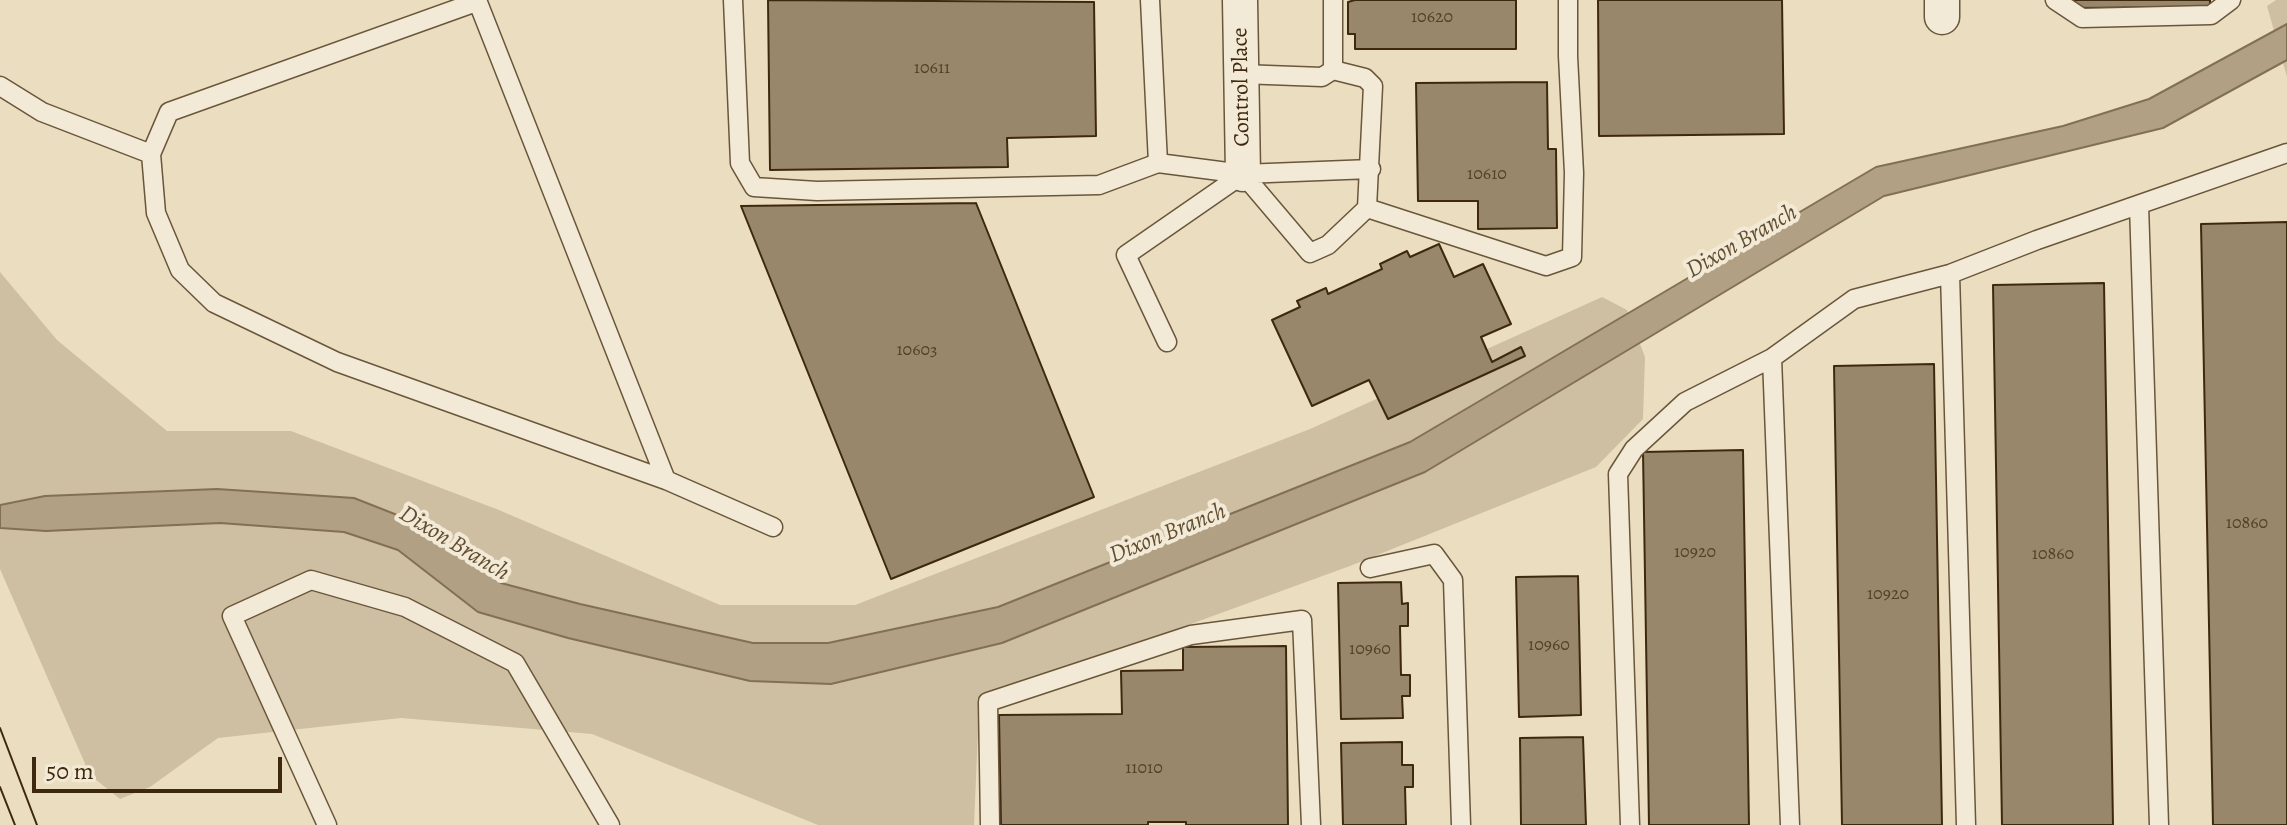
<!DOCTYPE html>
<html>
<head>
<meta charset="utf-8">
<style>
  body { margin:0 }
  #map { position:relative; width:2287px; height:825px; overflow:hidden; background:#ebdec0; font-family:Alegreya,serif }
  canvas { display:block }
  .scale { position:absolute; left:32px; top:757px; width:250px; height:36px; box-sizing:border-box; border:4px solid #3f290e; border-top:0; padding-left:10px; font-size:24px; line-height:28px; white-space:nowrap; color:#3f290e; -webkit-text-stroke:6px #f2ead6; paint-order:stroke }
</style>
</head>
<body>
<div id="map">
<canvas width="2287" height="825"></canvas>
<div class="scale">50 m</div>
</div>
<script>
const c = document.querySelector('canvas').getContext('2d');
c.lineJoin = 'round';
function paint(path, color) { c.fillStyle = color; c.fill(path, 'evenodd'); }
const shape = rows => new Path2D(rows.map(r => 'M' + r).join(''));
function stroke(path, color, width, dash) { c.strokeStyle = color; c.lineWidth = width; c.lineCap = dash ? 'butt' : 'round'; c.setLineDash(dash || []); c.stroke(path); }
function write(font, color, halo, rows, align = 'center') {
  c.font = font + ' Alegreya,serif'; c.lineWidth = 8; c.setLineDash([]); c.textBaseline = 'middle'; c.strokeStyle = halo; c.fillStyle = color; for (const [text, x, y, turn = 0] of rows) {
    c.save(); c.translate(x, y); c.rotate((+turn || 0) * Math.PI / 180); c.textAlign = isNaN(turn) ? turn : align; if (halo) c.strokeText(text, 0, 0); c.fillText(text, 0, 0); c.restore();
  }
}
const green = shape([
  [2276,0,2287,0,2287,77,2267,6],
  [0,272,57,340,167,431,291,431,499,510,720,605,855,605,1310,429,1602,297,1627,310,1645,357,1643,419,1596,467,1350,566,999,694,978,732,974,825,818,825,592,734,401,718,218,738,150,787,120,799,90,775,0,569]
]);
const water = shape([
  [2287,24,2287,60,2163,128,1884,196,1425,472,1002,643,831,684,750,681,568,638,478,612,398,550,344,532,220,523,46,531,0,528,0,505,45,496,217,489,354,498,420,524,501,583,580,604,753,643,828,643,998,607,1410,442,1876,167,2063,126,2149,99,2287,24]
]);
const building = shape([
  [768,0,1094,2,1096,136,1007,138,1008,167,770,170,768,0],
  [1355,0,1516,0,1516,49,1355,49,1355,34,1348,34,1348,2,1355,0],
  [1598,0,1782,0,1784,134,1599,136,1598,0],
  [2075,0,2210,0,2210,7,2075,8,2075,0],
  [1547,82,1548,149,1556,149,1557,228,1478,229,1478,201,1418,201,1416,83,1547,82],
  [976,203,1094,497,891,579,741,206,976,203],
  [2287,222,2287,825,2213,825,2201,224,2287,222],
  [1439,244,1454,277,1483,264,1511,324,1481,337,1492,362,1521,347,1525,356,1388,419,1369,380,1312,406,1272,320,1300,307,1297,301,1326,288,1328,294,1382,269,1380,264,1407,251,1410,257,1439,244],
  [2104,283,2113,825,2002,825,1993,285,2104,283],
  [1934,364,1942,825,1842,825,1834,366,1934,364],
  [1743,450,1749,825,1649,825,1643,452,1743,450],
  [1578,576,1581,715,1519,717,1516,577,1578,576],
  [1401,582,1402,604,1408,603,1408,626,1400,626,1401,675,1410,675,1410,696,1402,696,1403,718,1341,719,1338,583,1401,582],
  [1286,646,1288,825,1186,825,1186,822,1148,822,1148,825,1001,825,999,715,1122,714,1121,671,1183,670,1183,647,1286,646],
  [1583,737,1586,825,1521,825,1520,738,1583,737],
  [1402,742,1402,765,1413,765,1413,787,1405,787,1406,825,1343,825,1341,743,1402,742]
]);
const service = shape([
  [477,0,666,480],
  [733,0,740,163,754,187,817,191,1099,185,1158,163],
  [1150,0,1158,163,1243,174],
  [2055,0,2082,18,2211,15,2231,0],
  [476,2,169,112,151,154,156,213,180,270,214,303,337,362,666,480,773,527],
  [1333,70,1365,78,1373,86,1367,208],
  [1241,74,1322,77,1333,70,1333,0],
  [0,86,42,112,151,154],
  [1371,169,1243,174,1310,253,1328,245,1367,208,1546,266,1572,257,1574,173,1568,56,1568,0],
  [2139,205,2159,825],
  [1950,274,1966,825],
  [1167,342,1126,255,1243,174],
  [1772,358,1790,825],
  [1370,568,1434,554,1453,580,1461,825],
  [327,825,232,616,311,580,405,607,515,663,610,825],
  [990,825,988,702,1191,635,1302,620,1311,825],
  [1630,825,1618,474,1634,449,1685,402,1772,358,1854,299,1950,274,2037,240,2287,153]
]);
const minor = shape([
  [1240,0,1243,174],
  [1942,0,1942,17]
]);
const tram = shape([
  [0,728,37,825],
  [0,787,15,825]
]);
const numberNames = [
  ["10620",1432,18],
  ["10611",932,69],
  ["10610",1487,175],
  ["10603",917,351],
  ["10860",2247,524],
  ["10920",1695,553],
  ["10860",2053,555],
  ["10920",1888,595],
  ["10960",1549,646],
  ["10960",1370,650],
  ["11010",1144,769]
];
const streetNames = [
  ["Control Place",1242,87,-91]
];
const waterNames = [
  ["Dixon Branch",1742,242,-30],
  ["Dixon Branch",1168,534,-22],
  ["Dixon Branch",454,544,31]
];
paint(green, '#cebfa2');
paint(water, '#b1a083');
stroke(water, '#837054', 2);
paint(building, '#98876b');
stroke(building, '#3f290e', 2);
stroke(service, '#6a563a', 21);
stroke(minor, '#6a563a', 37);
stroke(service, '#f2ead6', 18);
stroke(minor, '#f2ead6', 34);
stroke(tram, '#3f290e', 2);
write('18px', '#554025', null, numberNames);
write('22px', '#3f290e', '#f2ead6', streetNames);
write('italic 24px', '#614d31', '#f2ead6', waterNames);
</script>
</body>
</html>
